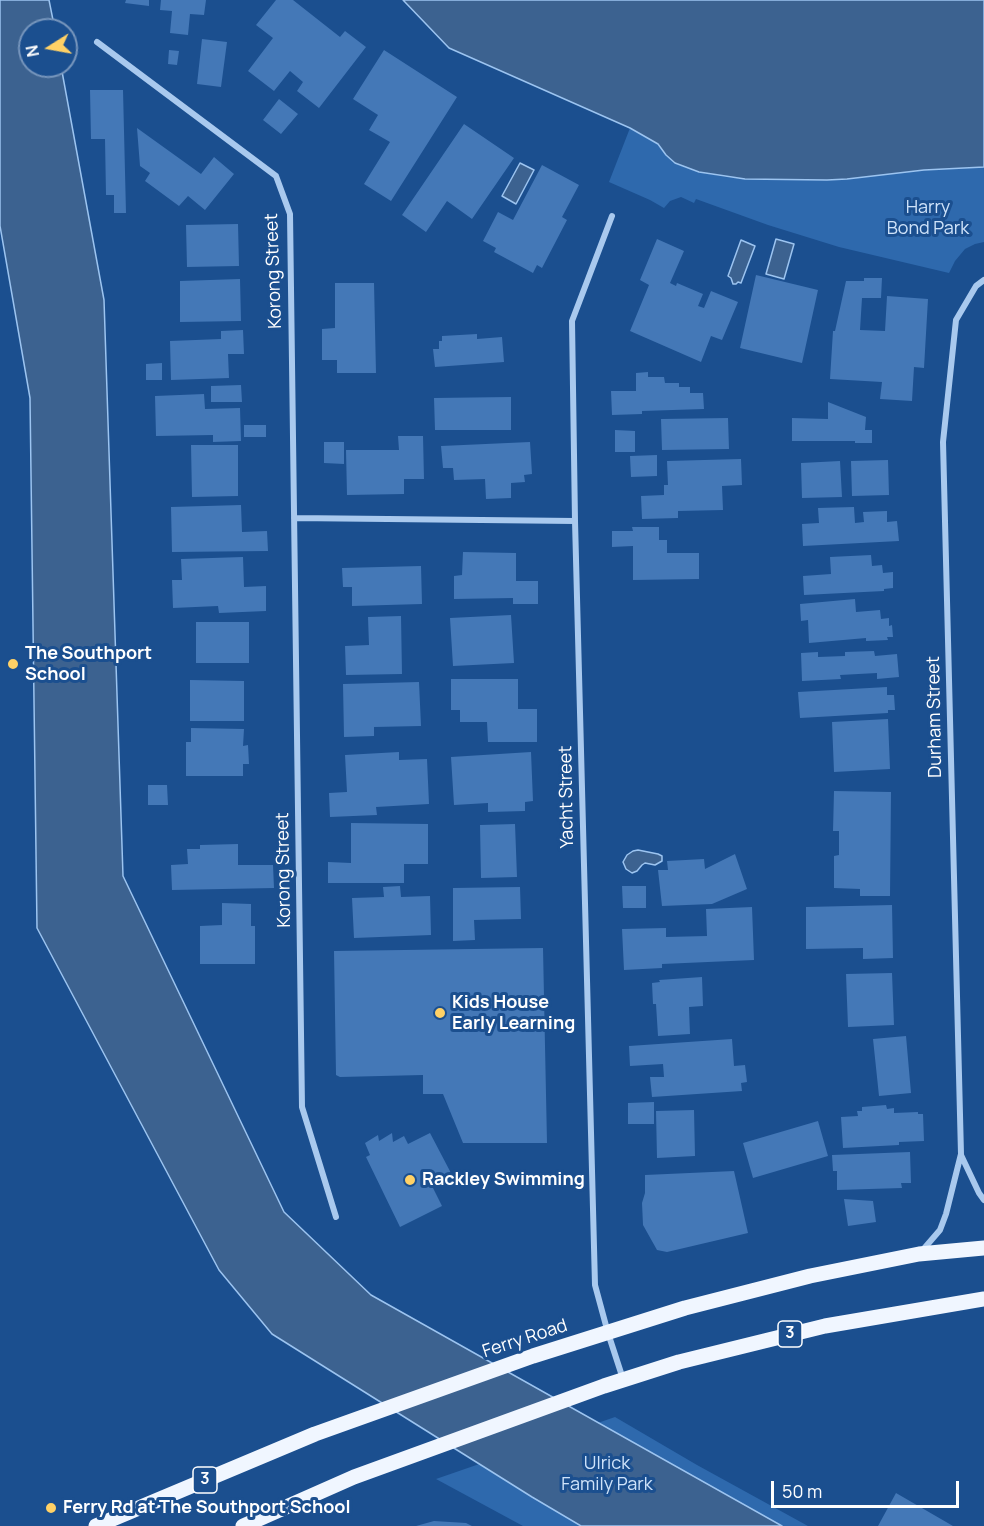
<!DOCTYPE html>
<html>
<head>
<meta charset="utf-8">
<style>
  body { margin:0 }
  #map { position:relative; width:984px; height:1526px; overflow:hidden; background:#1b4f8f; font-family:Manrope,sans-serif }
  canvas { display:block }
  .north { position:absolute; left:18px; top:18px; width:60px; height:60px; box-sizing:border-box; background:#1b4f8f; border:2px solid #7695bc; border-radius:50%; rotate:259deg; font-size:16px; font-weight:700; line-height:24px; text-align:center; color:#fff }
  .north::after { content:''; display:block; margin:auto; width:21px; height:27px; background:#ffd166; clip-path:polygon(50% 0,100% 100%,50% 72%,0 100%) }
  .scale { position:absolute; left:771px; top:1481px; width:188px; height:27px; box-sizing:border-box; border:3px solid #fff; border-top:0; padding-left:8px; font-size:18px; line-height:21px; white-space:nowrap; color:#fff; -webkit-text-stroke:4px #1b4f8f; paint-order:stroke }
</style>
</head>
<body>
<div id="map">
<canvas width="984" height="1526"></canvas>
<div class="north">N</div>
<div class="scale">50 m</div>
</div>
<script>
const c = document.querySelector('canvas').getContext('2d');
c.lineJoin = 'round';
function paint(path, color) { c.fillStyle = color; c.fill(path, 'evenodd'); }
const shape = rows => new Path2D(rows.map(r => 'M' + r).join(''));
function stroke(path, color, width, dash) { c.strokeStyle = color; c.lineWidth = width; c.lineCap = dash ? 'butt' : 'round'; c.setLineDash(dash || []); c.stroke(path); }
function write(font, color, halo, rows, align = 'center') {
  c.font = font + ' Manrope,sans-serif'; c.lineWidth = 6; c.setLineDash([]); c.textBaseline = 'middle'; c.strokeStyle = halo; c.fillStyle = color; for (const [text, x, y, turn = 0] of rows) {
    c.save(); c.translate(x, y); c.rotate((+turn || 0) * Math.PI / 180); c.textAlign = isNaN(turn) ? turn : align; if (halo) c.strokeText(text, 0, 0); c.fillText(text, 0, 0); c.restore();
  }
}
const green = shape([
  [630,128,658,144,670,159,679,165,699,172,725,177,756,179,837,179,924,170,984,167,984,242,975,244,965,249,955,261,949,273,839,247,768,225,696,199,694,203,681,197,670,201,664,208,650,200,609,182],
  [615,1417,697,1465,808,1526,523,1526,436,1479]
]);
const water = shape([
  [0,0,49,0,55,30,30,30,30,66,61,66,104,300,123,876,284,1212,371,1295,782,1526,581,1526,532,1497,272,1334,219,1270,37,928,30,398,0,226,0,0],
  [403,0,984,0,984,167,924,170,847,179,827,180,745,179,699,172,675,163,666,155,658,144,630,128,449,48,403,0],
  [520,163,534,170,516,204,502,196,520,163],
  [776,239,794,244,784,279,766,274,776,239],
  [741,240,755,246,741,283,738,282,736,284,733,284,731,278,728,276,741,240],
  [638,850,658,854,662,856,662,861,655,865,645,863,642,865,637,871,632,873,626,869,623,862,627,855,633,851,638,850]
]);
const building = shape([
  [126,0,149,0,149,6,125,3],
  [161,0,206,0,204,15,190,14,188,35,170,33,172,11,160,10],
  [276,0,293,0,340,37,345,31,366,47,319,108,297,91,303,82,290,71,274,91,248,71,273,38,256,25],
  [202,39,227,42,221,87,197,84],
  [169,50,179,51,177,65,168,64],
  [384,50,457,97,391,201,364,184,390,142,369,130,378,115,353,99],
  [90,90,123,90,126,213,114,213,114,195,106,195,105,139,91,139],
  [279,99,298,114,281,134,263,120],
  [464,124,514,158,472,219,447,201,426,232,402,215],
  [137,128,201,174,214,157,234,174,205,210,188,196,179,206,145,181,150,173,140,166],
  [542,165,579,185,562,217,567,220,542,268,537,265,533,273,494,252,496,248,483,241,498,212,513,220],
  [238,224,239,266,187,267,186,225],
  [657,239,684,251,670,283,676,286,677,283,703,294,698,306,704,308,711,291,738,302,722,340,711,336,701,362,630,331,649,285,640,280],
  [756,275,818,290,802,363,740,348],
  [864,278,882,278,881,298,862,298,860,330,885,331,887,296,928,299,924,368,914,367,912,401,880,399,882,382,830,379,833,331,835,331,846,281,864,281],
  [240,279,241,321,180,322,180,281],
  [335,283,374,283,376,373,337,373,337,360,322,360,322,329,335,328],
  [243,330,244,354,228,354,229,378,171,380,170,341,221,339,221,331],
  [477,334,477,339,502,337,504,362,435,367,433,349,439,349,439,341,442,341,442,336],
  [162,363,162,380,146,380,146,364],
  [648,372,648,377,664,377,665,383,679,383,679,387,690,387,690,393,703,393,704,409,642,411,642,414,612,415,611,391,636,391,636,373],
  [241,385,242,402,211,402,211,386],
  [204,394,205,409,240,408,241,441,213,442,213,435,156,436,155,396],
  [511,397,511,430,435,430,434,398],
  [828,402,866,417,865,430,872,430,872,443,855,443,855,441,792,441,792,418,828,419],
  [728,418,729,449,662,450,661,419],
  [244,425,266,425,266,437,244,437],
  [615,430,635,431,635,452,615,452],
  [398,436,423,436,424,479,404,479,404,494,347,495,346,450,399,450],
  [324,442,344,442,344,464,324,463],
  [530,442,532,474,524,475,525,482,511,483,511,498,486,499,485,479,454,480,453,468,443,468,441,446],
  [191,445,238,445,238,496,192,497],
  [657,455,657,476,631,477,630,456],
  [741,459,742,485,722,486,723,510,678,511,678,518,642,519,641,496,664,495,664,485,668,485,667,461],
  [888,460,889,495,852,496,851,461],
  [840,461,842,497,802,498,801,463],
  [241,505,242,532,267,531,268,551,172,552,171,507],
  [854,507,855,523,864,522,863,512,887,511,887,522,897,521,899,541,803,546,802,524,819,523,818,508],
  [632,527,659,527,659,540,667,540,667,553,699,553,699,579,633,580,633,546,612,547,612,531,633,531],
  [463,552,516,553,516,581,538,581,538,604,513,604,513,598,454,599,454,576,462,575],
  [871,555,872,566,882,565,883,573,893,572,893,588,884,589,884,591,804,595,803,576,831,574,830,557],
  [243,557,244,587,266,586,266,611,219,613,218,606,173,608,172,580,182,580,181,559],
  [421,566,422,604,352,606,352,587,343,587,342,568],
  [855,599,856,612,880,610,881,619,889,618,889,626,892,625,893,637,887,637,888,640,866,641,866,638,809,643,808,620,801,621,800,604],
  [511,615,514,663,453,666,450,618],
  [401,616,402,674,346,675,345,646,369,645,368,617],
  [196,622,249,622,249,663,196,663],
  [874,651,875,656,897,654,899,677,877,679,877,673,840,675,841,679,802,681,801,653,818,652,818,657,845,656,845,652],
  [451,679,518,679,518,709,537,709,537,742,488,742,487,722,460,722,460,710,451,710],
  [190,680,244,681,244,721,190,721],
  [419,682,421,726,374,727,374,736,344,737,343,684],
  [887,687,887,695,894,695,895,710,888,710,888,713,800,718,798,692],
  [888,719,890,769,834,772,832,722],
  [191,728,244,729,243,746,248,745,249,764,243,764,243,776,186,776,186,742,191,742],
  [399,752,399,760,427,759,429,804,376,807,377,815,330,817,329,793,347,792,345,755],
  [531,752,533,801,525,802,525,811,488,812,488,803,454,805,451,757],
  [148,785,167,785,168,805,148,805],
  [834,791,891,792,890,896,860,896,860,889,834,888,834,856,839,855,839,831,833,831],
  [351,823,428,824,428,864,404,864,404,883,328,883,328,862,351,863],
  [515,824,517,877,481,878,480,825],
  [238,844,238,865,273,865,274,888,172,890,171,865,188,864,187,849,200,849,200,845],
  [735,854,747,889,712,904,662,906,658,870,668,870,667,861,704,859,705,869],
  [400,886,401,897,430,896,431,935,354,938,352,898,384,897,383,887],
  [622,886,646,886,646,908,623,908],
  [520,887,521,919,474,920,475,940,453,941,453,888],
  [222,903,251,904,251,926,255,926,255,964,200,964,200,926,222,925],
  [892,905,893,958,863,959,863,948,806,949,806,907],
  [752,907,754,960,662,964,662,968,624,970,622,929,666,928,666,937,707,936,706,909],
  [543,948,547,1143,463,1143,443,1094,423,1094,423,1075,340,1077,336,1075,334,951],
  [892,973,894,1025,848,1027,846,974],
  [702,977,703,1006,689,1007,690,1034,658,1036,656,1004,653,1004,652,983,660,982,659,980],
  [906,1036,911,1093,879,1096,873,1039],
  [732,1039,734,1066,745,1065,747,1082,741,1083,742,1091,652,1097,650,1077,664,1077,663,1064,630,1066,629,1046],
  [654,1102,654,1124,628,1124,628,1103],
  [886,1105,887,1109,894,1108,894,1113,918,1112,918,1114,923,1114,924,1141,899,1142,899,1145,843,1148,841,1117,858,1116,857,1111,862,1111,862,1107],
  [694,1110,695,1156,657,1158,656,1111],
  [818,1121,828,1156,753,1178,743,1143],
  [392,1133,393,1142,404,1136,408,1144,430,1133,452,1175,432,1186,442,1206,400,1227,366,1157,370,1155,365,1143,378,1135,379,1141],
  [910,1152,911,1183,901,1183,902,1188,837,1190,837,1171,833,1171,832,1155],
  [734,1171,748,1233,667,1252,657,1250,643,1225,642,1203,645,1193,645,1175],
  [844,1199,873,1201,876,1222,848,1226],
  [896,1493,953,1526,878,1526],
  [434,1521,466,1523,472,1526,416,1526]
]);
const minor = shape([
  [97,42,276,176,290,214,302,1107,336,1217],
  [612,216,572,321,575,521,595,1285,608,1333,623,1379],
  [294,518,575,521],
  [961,1155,979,1193,984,1200],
  [921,1252,940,1230,946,1214,961,1154,943,442,956,320,976,286,984,280]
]);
const primary = shape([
  [96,1526,315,1434,533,1356,685,1308,810,1276,919,1254,984,1248],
  [243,1526,354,1477,604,1386,679,1362,825,1326,984,1299]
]);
const markers = [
  [13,664,6,"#ffd166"],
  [440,1013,6,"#ffd166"],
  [410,1180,6,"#ffd166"],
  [51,1508,6,"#ffd166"]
];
const shields = [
  [790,1334,24],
  [205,1480,24]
];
const shieldNames = [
  ["3",790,1334],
  ["3",205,1480]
];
const parkNames = [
  ["Harry",928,208],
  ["Bond Park",928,229],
  ["Ulrick",607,1464],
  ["Family Park",607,1485]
];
const streetNames = [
  ["Korong Street",274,271,-92],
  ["Durham Street",935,717,-91],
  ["Yacht Street",567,797,-91],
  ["Korong Street",284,870,-91],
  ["Ferry Road",525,1339,-18]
];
const poiNames = [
  ["The Southport",25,654],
  ["School",25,675],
  ["Kids House",452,1003],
  ["Early Learning",452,1024],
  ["Rackley Swimming",422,1180],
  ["Ferry Rd at The Southport School",63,1508]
];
paint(green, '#2e69ad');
paint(water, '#3c6290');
stroke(water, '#9cc4f0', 1.5);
paint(building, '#4478b7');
stroke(minor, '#a9c9ee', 6);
stroke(primary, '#f0f6ff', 15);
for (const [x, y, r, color] of markers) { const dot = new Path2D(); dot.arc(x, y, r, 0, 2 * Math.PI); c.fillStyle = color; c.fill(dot); stroke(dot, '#1b4f8f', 2); }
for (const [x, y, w] of shields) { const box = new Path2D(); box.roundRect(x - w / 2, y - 13, w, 26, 4.5); c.fillStyle = '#1b4f8f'; c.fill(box); stroke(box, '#fff', 1.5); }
write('bold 16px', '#fff', null, shieldNames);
write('18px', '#cfe3fa', '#1b4f8f', parkNames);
write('18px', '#fff', '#1b4f8f', streetNames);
write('bold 18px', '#fff', '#1b4f8f', poiNames, 'left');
</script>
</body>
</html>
